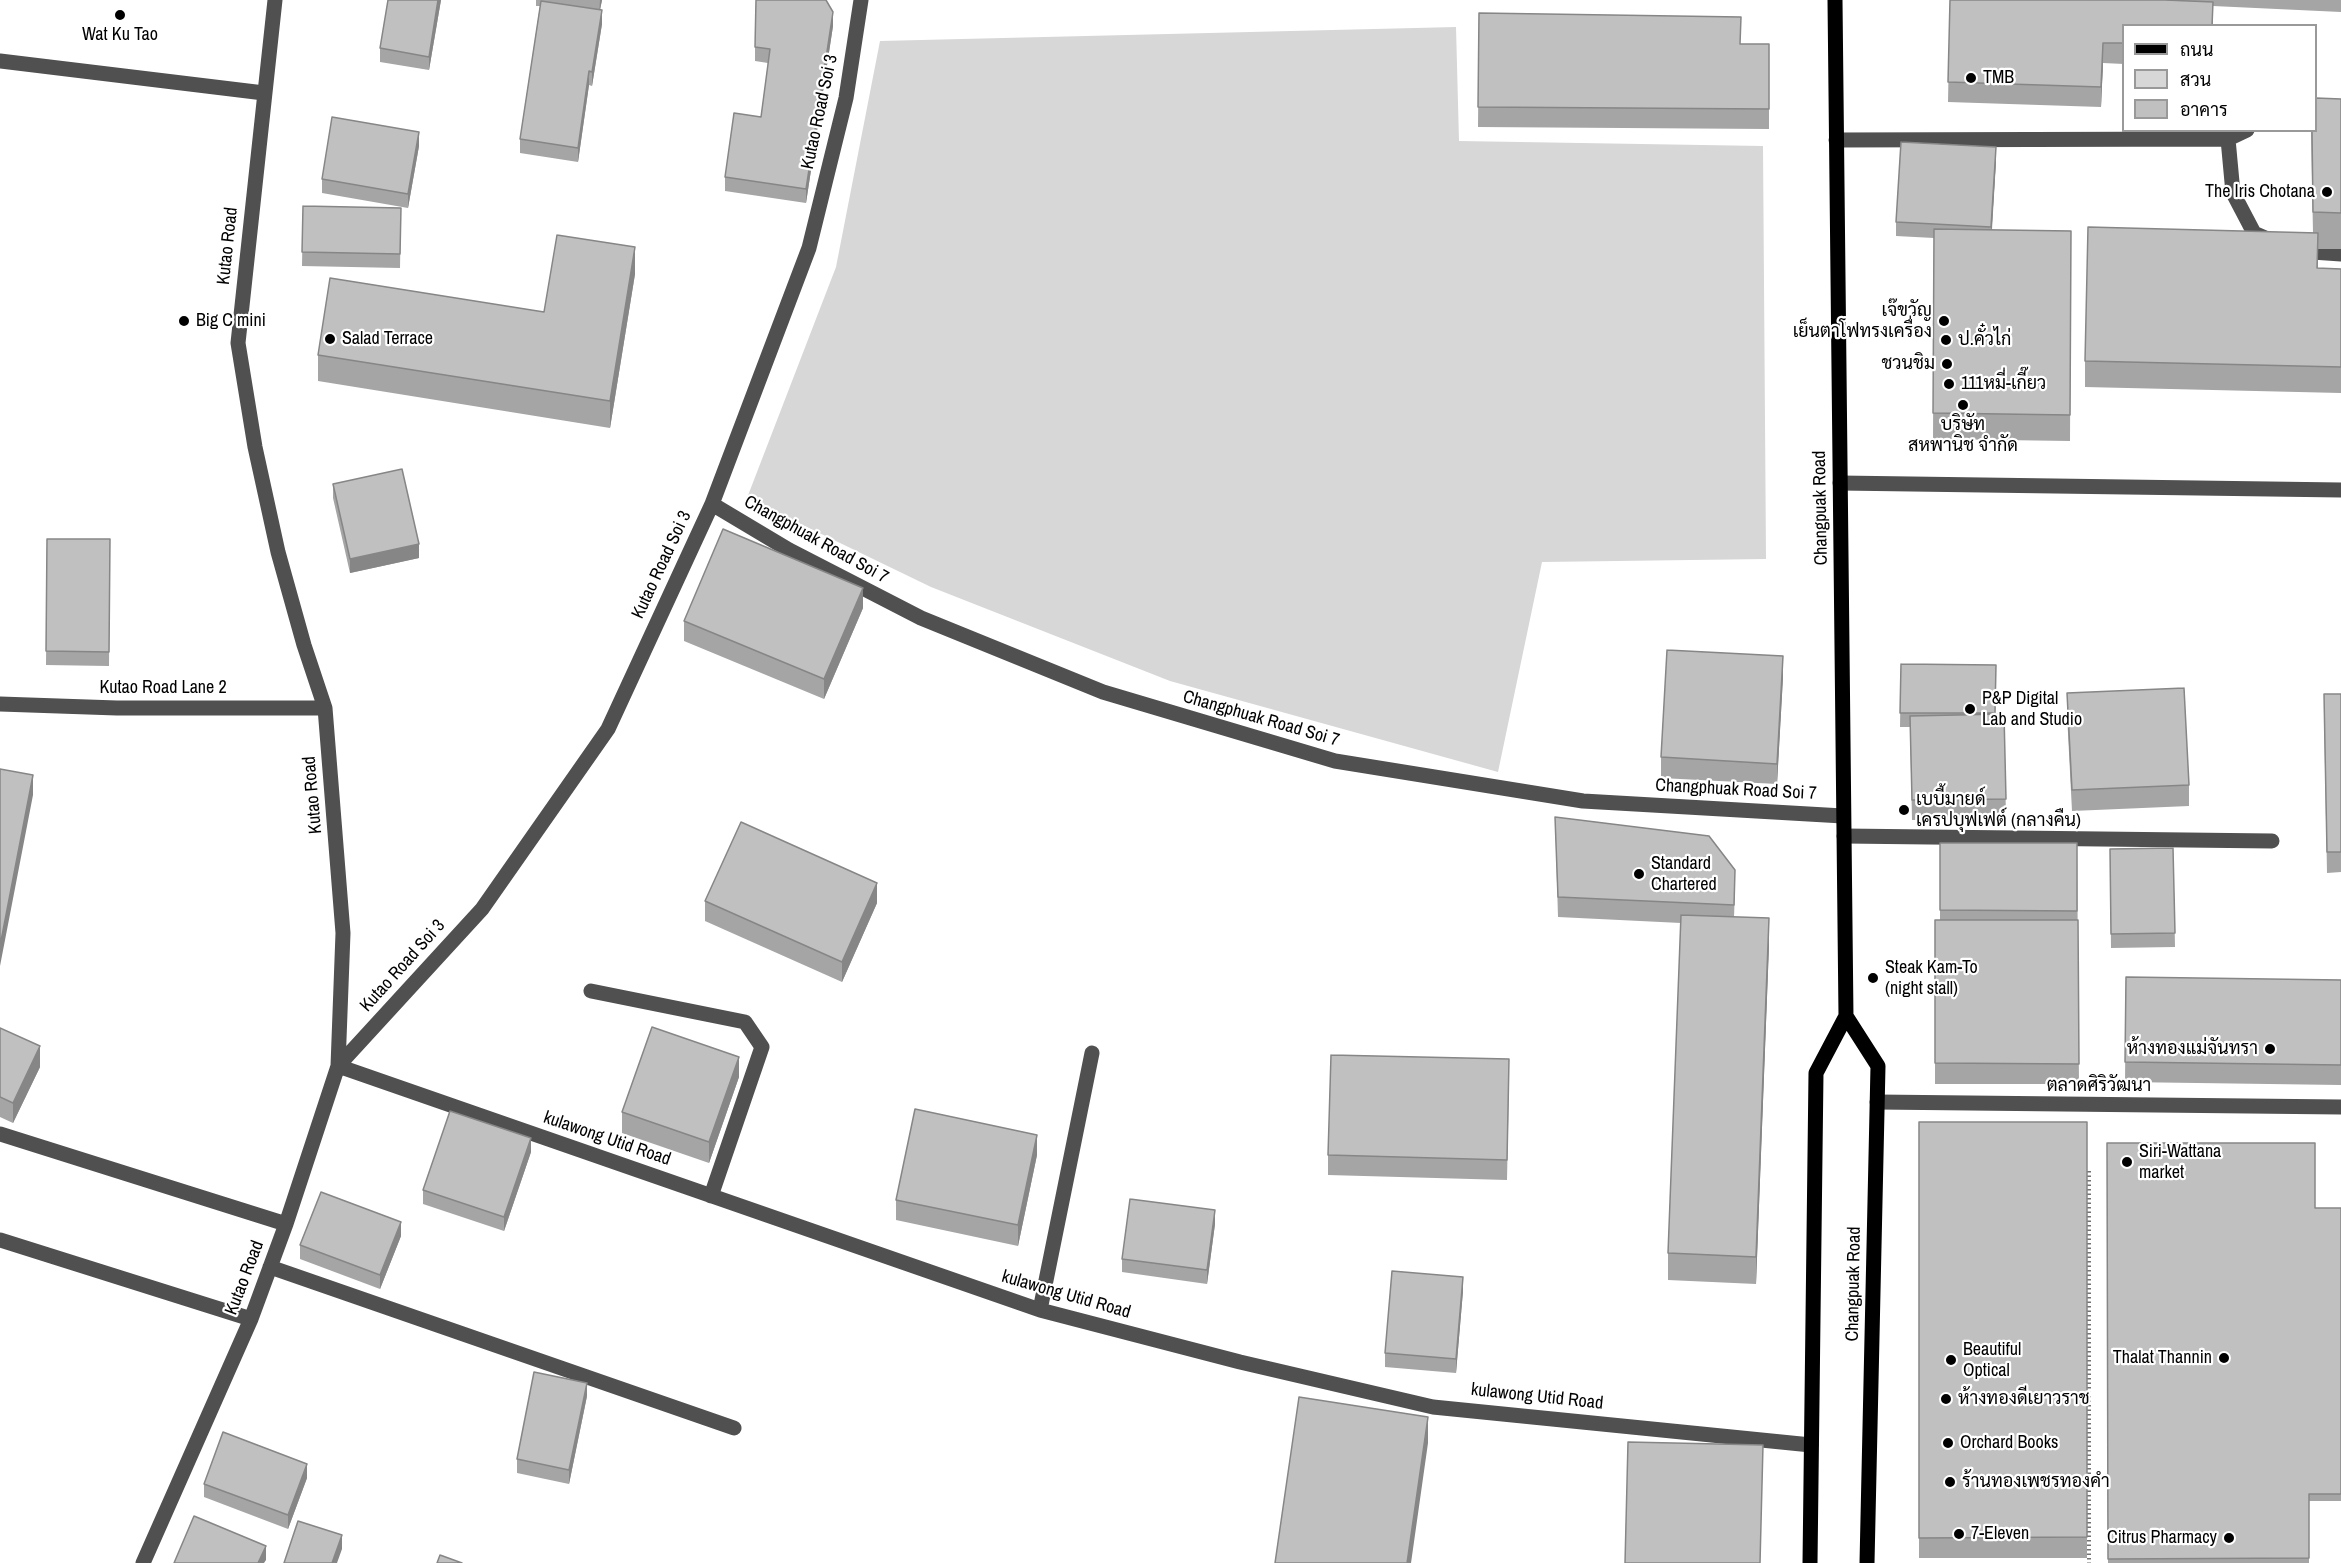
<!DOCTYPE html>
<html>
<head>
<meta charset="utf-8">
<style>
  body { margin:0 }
  #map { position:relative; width:2341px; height:1563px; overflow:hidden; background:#fff; font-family:"Archivo Narrow",Sarabun,sans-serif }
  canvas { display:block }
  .legend { position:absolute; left:2122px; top:24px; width:195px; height:108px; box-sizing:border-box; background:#fff; border:2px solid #999; margin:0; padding:8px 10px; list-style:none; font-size:18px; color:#000 }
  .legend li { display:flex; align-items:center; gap:12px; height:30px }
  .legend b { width:30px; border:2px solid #999 }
</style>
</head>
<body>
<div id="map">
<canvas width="2341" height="1563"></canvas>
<ul class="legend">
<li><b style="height:8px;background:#000"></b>ถนน</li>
<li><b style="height:16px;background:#d7d7d7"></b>สวน</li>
<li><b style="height:16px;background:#c0c0c0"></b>อาคาร</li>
</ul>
</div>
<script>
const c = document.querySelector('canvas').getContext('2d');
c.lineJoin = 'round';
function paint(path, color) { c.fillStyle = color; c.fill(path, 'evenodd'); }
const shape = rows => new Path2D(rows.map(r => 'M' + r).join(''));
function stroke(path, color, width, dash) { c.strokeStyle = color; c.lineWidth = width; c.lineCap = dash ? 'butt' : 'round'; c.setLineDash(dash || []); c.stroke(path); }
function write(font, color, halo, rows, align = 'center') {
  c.font = font + ' "Archivo Narrow",Sarabun,sans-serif'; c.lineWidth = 4.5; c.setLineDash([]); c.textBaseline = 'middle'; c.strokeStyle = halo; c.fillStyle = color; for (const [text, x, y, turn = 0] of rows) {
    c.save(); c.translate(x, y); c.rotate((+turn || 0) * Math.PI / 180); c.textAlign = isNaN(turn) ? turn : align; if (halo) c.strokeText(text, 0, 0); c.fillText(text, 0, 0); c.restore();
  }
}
const green = shape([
  [1456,27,1459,141,1763,146,1766,559,1542,562,1498,772,1170,681,931,587,747,498,836,267,880,41]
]);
const path = shape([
  [2089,1171,2089,1563]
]);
const minor = shape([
  [861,0,846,98,809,248,712,504,608,729,482,909,338,1066,1040,1310,1240,1362,1433,1407,1811,1445],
  [0,61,264,93],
  [2228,139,2233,193,2254,233,2270,240],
  [1836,140,2228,139,2247,130],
  [2298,251,2341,254],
  [1840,483,2341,490],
  [712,504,789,550,921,618,1103,692,1335,761,1583,801,1843,816],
  [0,704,117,708,325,708],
  [1844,836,2272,841],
  [591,991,745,1022,762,1047,711,1196],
  [1877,1102,2341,1107],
  [0,1134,286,1224],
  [0,1240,251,1319],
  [270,1267,734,1428],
  [1040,1310,1092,1053],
  [143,1563,251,1319,286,1224,338,1066,343,933,325,708,304,645,278,552,255,447,238,343,275,0]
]);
const major = shape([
  [1846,1016,1878,1066,1867,1563],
  [1810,1563,1816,1073,1846,1016,1835,0]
]);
const wall = shape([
  [388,0,441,0,429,70,380,62,380,48],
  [536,0,602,0,600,10,602,24,592,86,589,85,578,162,520,153,520,139,540,6,536,6],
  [1950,0,2341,0,2341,12,2213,6,2213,26,2124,26,2124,64,2103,63,2101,107,1948,102],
  [1479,13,1741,44,1769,44,1769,129,1478,127],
  [833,26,806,203,725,191,725,177,761,117,768,63,755,61,755,47],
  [2341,99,2341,249,2318,249,2318,268,2341,269,2341,393,2085,387,2085,361,2313,233,2311,130,2316,130],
  [419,146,408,208,322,193,322,179],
  [1996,161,1992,230,2071,231,2070,441,1933,439,1934,238,1896,236,1896,222],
  [303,206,401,208,400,268,302,266],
  [635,274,610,428,318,381,318,355,544,312],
  [333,484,419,558,350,573,333,498],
  [47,539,110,539,109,666,46,665],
  [863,608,824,699,684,641,684,621],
  [1901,664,1996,665,1995,714,2004,714,2006,819,1912,820,1910,727,1900,727],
  [1783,677,1777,784,1661,778,1661,757],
  [2067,693,2189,785,2189,806,2072,811,2067,714],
  [2341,694,2341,872,2327,873,2324,715],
  [1555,817,1735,890,1734,917,1769,945,1756,1284,1668,1280,1668,1253,1681,923,1558,917],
  [1940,843,2077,843,2079,1084,1935,1084,1935,920,1940,920],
  [2173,848,2175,947,2111,948,2110,849],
  [705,901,877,903,842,982,705,921],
  [2126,977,2341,980,2341,1085,2125,1082],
  [0,1028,40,1067,13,1123,0,1117],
  [739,1077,709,1163,622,1133,622,1112],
  [1509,1080,1507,1180,1328,1175,1328,1155],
  [1919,1122,2087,1122,2087,1558,1919,1558],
  [2107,1143,2315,1208,2341,1208,2341,1501,2309,1501,2309,1563,2108,1563],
  [531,1152,504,1231,423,1204,423,1190],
  [1037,1155,1018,1246,896,1220,896,1200],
  [1215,1224,1207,1284,1122,1272,1122,1259],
  [401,1236,380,1289,300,1259,300,1245],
  [1463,1291,1456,1373,1385,1367,1385,1353],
  [587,1396,569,1484,517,1473,517,1459],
  [307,1478,288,1529,204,1497,204,1484]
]);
const shadedWall = shape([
  [438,0,441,0,429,70,429,57],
  [600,0,602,0,599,15],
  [602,10,602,24,592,86,592,72],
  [833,12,833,26,806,203,806,189],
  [2103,43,2103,63,2101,107,2101,87],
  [589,71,589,85,578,162,578,148],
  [419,132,419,146,408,208,408,194],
  [1996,147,1996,161,1991,241,1991,227],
  [635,247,635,274,610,428,610,401],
  [419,544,419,558,350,573,350,559],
  [863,588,863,608,824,699,824,679],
  [1783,656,1783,677,1777,784,1777,764],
  [33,775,33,795,0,966,0,946],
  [877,883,877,903,842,982,842,962],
  [1769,918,1769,945,1756,1284,1756,1257],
  [40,1046,40,1067,13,1123,13,1103],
  [739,1057,739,1077,709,1163,709,1142],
  [1037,1135,1037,1155,1018,1246,1018,1225],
  [531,1138,531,1152,504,1231,504,1217],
  [1215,1210,1215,1224,1207,1284,1207,1270],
  [401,1222,401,1236,380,1289,380,1275],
  [1463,1277,1463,1291,1456,1373,1456,1359],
  [587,1383,587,1396,569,1484,569,1470],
  [1428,1417,1428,1443,1411,1563,1407,1563],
  [307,1464,307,1478,288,1529,288,1515],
  [342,1535,342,1549,337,1563,332,1563],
  [266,1546,266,1560,264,1563,258,1563]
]);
const building = shape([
  [388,0,438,0,429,57,380,48,388,0],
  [756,0,826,0,833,12,806,189,725,177,734,113,761,117,770,49,755,47,756,0],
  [1950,0,2165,0,2213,2,2212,26,2124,26,2124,43,2103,43,2101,87,1948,82,1950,0],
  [541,1,602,10,592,72,589,71,578,148,520,139,541,1],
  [1479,13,1741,17,1740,44,1769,44,1769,109,1478,107,1479,13],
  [2316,98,2341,99,2341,213,2313,212,2312,130,2316,130,2316,98],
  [332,117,419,132,408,194,322,179,332,117],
  [1901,142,1996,147,1991,227,1896,222,1901,142],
  [303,206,401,208,400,254,302,252,303,206],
  [2088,227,2318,233,2317,268,2341,269,2341,367,2085,361,2088,227],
  [1934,229,2071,231,2070,415,1933,413,1934,229],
  [557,235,635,247,610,401,318,355,330,278,544,312,557,235],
  [402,469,419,544,350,559,333,484,402,469],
  [723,529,863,588,824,679,684,621,723,529],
  [47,539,110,539,109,652,46,651,47,539],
  [1667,650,1783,656,1777,764,1661,757,1667,650],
  [1901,664,1996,665,1995,713,1900,713,1901,664],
  [2184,688,2189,785,2072,790,2067,693,2184,688],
  [2324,694,2341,694,2341,852,2327,852,2324,694],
  [2004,714,2006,799,1912,800,1910,716,2004,714],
  [0,769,33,775,0,946,0,769],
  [1555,817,1709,836,1735,870,1734,905,1558,897,1555,817],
  [741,822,877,883,842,962,705,901,741,822],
  [1940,843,2077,843,2077,911,1940,910,1940,843],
  [2173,848,2175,933,2111,934,2110,849,2173,848],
  [1681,915,1769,918,1756,1257,1668,1253,1681,915],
  [1935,920,2078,920,2079,1064,1935,1063,1935,920],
  [2126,977,2341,980,2341,1065,2125,1062,2126,977],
  [652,1027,739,1057,709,1142,622,1112,652,1027],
  [0,1028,40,1046,13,1103,0,1097,0,1028],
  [1331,1055,1509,1059,1507,1160,1328,1155,1331,1055],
  [915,1109,1037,1135,1018,1225,896,1200,915,1109],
  [450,1111,531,1138,504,1217,423,1190,450,1111],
  [1919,1122,2087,1122,2087,1537,1919,1538,1919,1122],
  [2107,1143,2315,1143,2315,1208,2341,1208,2341,1494,2309,1494,2309,1558,2108,1559,2107,1143],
  [321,1192,401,1222,380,1275,300,1245,321,1192],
  [1130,1199,1215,1210,1207,1270,1122,1259,1130,1199],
  [1392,1271,1463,1277,1456,1359,1385,1353,1392,1271],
  [534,1372,587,1383,569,1470,517,1459,534,1372],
  [1299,1397,1428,1417,1407,1563,1275,1563,1299,1397],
  [223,1432,307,1464,288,1515,204,1484,223,1432],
  [1628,1442,1763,1445,1760,1563,1625,1563,1628,1442],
  [194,1516,266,1546,258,1563,174,1563,194,1516],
  [298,1521,342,1535,332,1563,284,1563,298,1521],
  [440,1555,462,1563,437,1563,440,1555]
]);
const markers = [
  [120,15,6,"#000"],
  [1971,78,6,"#000"],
  [2327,192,6,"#000"],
  [184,321,6,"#000"],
  [1944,321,6,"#000"],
  [330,339,6,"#000"],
  [1946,340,6,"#000"],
  [1947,364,6,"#000"],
  [1949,384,6,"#000"],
  [1963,405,6,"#000"],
  [1970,709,6,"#000"],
  [1904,810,6,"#000"],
  [1639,874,6,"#000"],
  [1873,978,6,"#000"],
  [2270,1049,6,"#000"],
  [2127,1162,6,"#000"],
  [2224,1358,6,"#000"],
  [1951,1360,6,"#000"],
  [1946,1399,6,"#000"],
  [1948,1443,6,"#000"],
  [1950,1482,6,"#000"],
  [1959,1534,6,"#000"],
  [2229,1538,6,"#000"]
];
const poiNames = [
  ["Wat Ku Tao",120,35,"center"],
  ["TMB",1983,78],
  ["The Iris Chotana",2315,192,"right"],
  ["เจ๊ขวัญ",1932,311,"right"],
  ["เย็นตาโฟทรงเครื่อง",1932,332,"right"],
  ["Big C mini",196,321],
  ["Salad Terrace",342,339],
  ["ป.คั๋วไก่",1958,340],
  ["ชวนชิม",1935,364,"right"],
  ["111หมี่-เกี๊ยว",1961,384],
  ["บริษัท",1963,425,"center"],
  ["สหพานิช จำกัด",1963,446,"center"],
  ["P&P Digital",1982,699],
  ["Lab and Studio",1982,720],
  ["เบบี้มายด์",1916,800],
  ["เครปบุฟเฟต์ (กลางคืน)",1916,821],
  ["Standard",1651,864],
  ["Chartered",1651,885],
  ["Steak Kam-To",1885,968],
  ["(night stall)",1885,989],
  ["ห้างทองแม่จันทรา",2258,1049,"right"],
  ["Siri-Wattana",2139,1152],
  ["market",2139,1173],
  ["Beautiful",1963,1350],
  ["Optical",1963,1371],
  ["Thalat Thannin",2212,1358,"right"],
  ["ห้างทองดีเยาวราช",1958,1399],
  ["Orchard Books",1960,1443],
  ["ร้านทองเพชรทองคำ",1962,1482],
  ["7-Eleven",1971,1534],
  ["Citrus Pharmacy",2217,1538,"right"]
];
const streetNames = [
  ["Kutao Road Soi 3",820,112,-78],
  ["Kutao Road",228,246,-84],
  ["Changpuak Road",1821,508,-91],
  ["Changphuak Road Soi 7",816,540,29],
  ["Kutao Road Soi 3",662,565,-65],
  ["Kutao Road Lane 2",163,688],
  ["Changphuak Road Soi 7",1261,719,16],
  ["Changphuak Road Soi 7",1736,790,3],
  ["Kutao Road",313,795,-95],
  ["Kutao Road Soi 3",403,966,-48],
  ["ตลาดศิริวัฒนา",2099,1086],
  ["kulawong Utid Road",607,1139,19],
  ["Kutao Road",245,1278,-69],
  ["Changpuak Road",1854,1284,-89],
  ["kulawong Utid Road",1066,1295,16],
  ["kulawong Utid Road",1537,1397,6]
];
paint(green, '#d7d7d7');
stroke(path, '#727272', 4, [1.5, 3]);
stroke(minor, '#505050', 15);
stroke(major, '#000', 15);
paint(wall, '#a5a5a5');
paint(shadedWall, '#868686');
paint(building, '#c0c0c0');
stroke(building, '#868686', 1.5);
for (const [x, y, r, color] of markers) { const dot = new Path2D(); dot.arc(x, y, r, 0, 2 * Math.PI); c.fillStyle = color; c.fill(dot); stroke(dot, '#fff', 2); }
write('18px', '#000', '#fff', poiNames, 'left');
write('18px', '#000', '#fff', streetNames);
</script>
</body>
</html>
